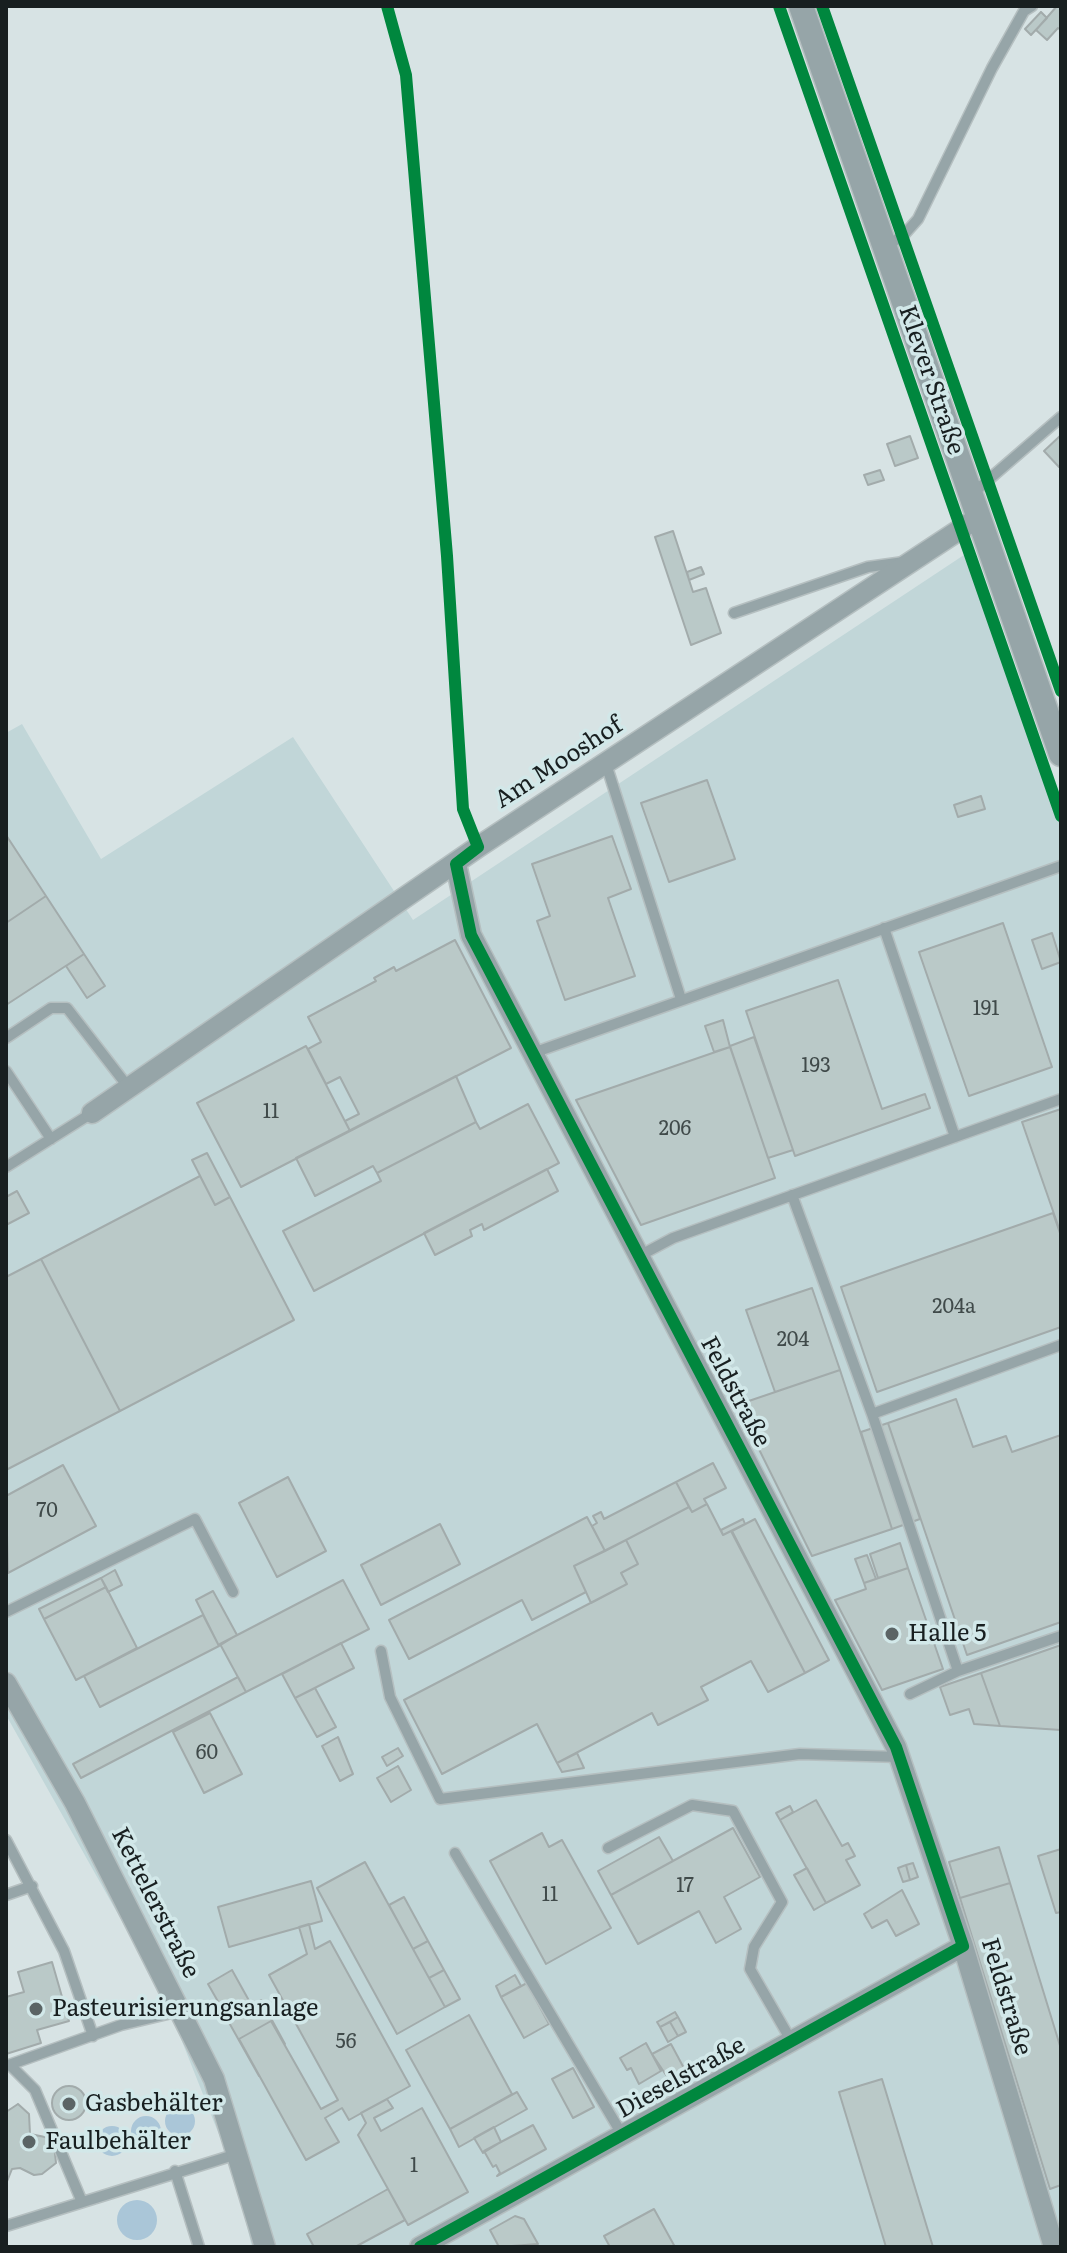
<!DOCTYPE html>
<html>
<head>
<meta charset="utf-8">
<style>
  body { margin:0 }
  #map { position:relative; width:1067px; height:2253px; overflow:hidden; background:#d7e3e4; font-family:Literata,serif }
  canvas { display:block }
  .frame { position:absolute; inset:0; border:8px solid #181f20; pointer-events:none }
</style>
</head>
<body>
<div id="map">
<canvas width="1067" height="2253"></canvas>
<div class="frame"></div>
</div>
<script>
const c = document.querySelector('canvas').getContext('2d');
c.lineJoin = 'round';
function paint(path, color) { c.fillStyle = color; c.fill(path, 'evenodd'); }
const shape = rows => new Path2D(rows.map(r => 'M' + r).join(''));
function stroke(path, color, width, dash) { c.strokeStyle = color; c.lineWidth = width; c.lineCap = dash ? 'butt' : 'round'; c.setLineDash(dash || []); c.stroke(path); }
function write(font, color, halo, rows, align = 'center') {
  c.font = font + ' Literata,serif'; c.lineWidth = 7; c.setLineDash([]); c.textBaseline = 'middle'; c.strokeStyle = halo; c.fillStyle = color; for (const [text, x, y, turn = 0] of rows) {
    c.save(); c.translate(x, y); c.rotate((+turn || 0) * Math.PI / 180); c.textAlign = isNaN(turn) ? turn : align; if (halo) c.strokeText(text, 0, 0); c.fillText(text, 0, 0); c.restore();
  }
}
const built = shape([
  [970,551,1061,816,1061,2247,252,2247,233,2170,164,1996,6,1715,6,733,22,724,101,859,293,737,413,920]
]);
const water = shape([
  '165 2121a15 15 0 1 1 30 0a15 15 0 1 1-30 0Z',
  '131 2131a15 15 0 1 1 30 0a15 15 0 1 1-30 0Z',
  '97 2141a15 15 0 1 1 30 0a15 15 0 1 1-30 0Z',
  '117 2220a20 20 0 1 1 40 0a20 20 0 1 1-40 0Z'
]);
const building = shape([
  [1057,6,1061,6,1061,30,1058,28,1047,40,1036,30,1057,6],
  [1041,12,1047,18,1031,35,1025,29,1041,12],
  [1061,435,1061,466,1059,467,1044,451,1061,435],
  [910,436,918,458,895,466,887,444,910,436],
  [880,470,884,480,868,485,864,475,880,470],
  [673,531,693,592,706,588,721,633,691,645,655,537,673,531],
  [701,567,704,574,689,580,687,572,701,567],
  [707,780,735,859,669,882,641,803,707,780],
  [981,796,985,809,958,817,954,805,981,796],
  [6,835,46,896,6,923,6,835],
  [612,836,631,889,608,898,635,976,565,1000,537,921,550,916,532,864,612,836],
  [46,896,84,954,6,1005,6,923,46,896],
  [1003,923,1052,1067,969,1096,919,952,1003,923],
  [1052,933,1061,962,1042,969,1032,940,1052,933],
  [455,940,511,1048,350,1131,345,1121,359,1114,340,1077,326,1084,308,1049,321,1042,308,1017,376,981,374,978,394,967,396,971,455,940],
  [84,954,105,986,87,998,66,966,84,954],
  [838,980,882,1109,925,1094,930,1108,795,1156,746,1011,838,980],
  [723,1020,730,1047,714,1052,705,1026,723,1020],
  [754,1037,793,1150,768,1158,730,1046,754,1037],
  [306,1046,350,1131,241,1187,197,1103,306,1046],
  [730,1047,775,1178,641,1225,576,1100,730,1047],
  [456,1076,476,1122,377,1173,373,1166,315,1196,296,1158,456,1076],
  [528,1104,559,1163,314,1291,283,1231,381,1181,377,1173,476,1122,480,1129,528,1104],
  [1061,1109,1061,1234,1022,1122,1061,1109],
  [207,1153,230,1197,215,1205,192,1160,207,1153],
  [547,1169,558,1191,484,1230,482,1224,470,1230,472,1236,435,1255,424,1233,547,1169],
  [200,1176,215,1205,230,1197,294,1320,120,1411,41,1259,200,1176],
  [17,1191,29,1213,6,1225,6,1197,17,1191],
  [1053,1213,1061,1236,1061,1327,877,1392,841,1287,1053,1213],
  [41,1259,120,1411,6,1470,6,1277,41,1259],
  [812,1288,840,1370,775,1392,746,1310,812,1288],
  [840,1370,892,1529,812,1556,737,1405,840,1370],
  [956,1399,973,1447,1006,1436,1012,1452,1061,1435,1061,1622,967,1655,888,1423,956,1399],
  [888,1423,920,1519,892,1529,861,1432,888,1423],
  [713,1463,726,1488,704,1499,707,1504,692,1512,676,1482,713,1463],
  [63,1465,96,1526,8,1573,6,1496,63,1465],
  [288,1477,326,1551,277,1577,239,1503,288,1477],
  [676,1482,689,1507,605,1551,592,1526,597,1523,593,1516,601,1512,604,1519,676,1482],
  [707,1504,723,1535,731,1531,805,1673,768,1692,751,1661,701,1687,708,1700,658,1725,652,1713,557,1763,537,1724,442,1774,404,1700,627,1584,621,1573,638,1564,626,1540,689,1507,692,1512,707,1504],
  [587,1517,605,1551,574,1566,586,1592,532,1620,522,1600,409,1659,389,1620,587,1517],
  [743,1519,745,1524,723,1535,721,1530,743,1519],
  [755,1519,829,1660,805,1673,732,1531,755,1519],
  [440,1524,460,1564,381,1605,361,1565,440,1524],
  [626,1540,638,1564,621,1573,627,1584,591,1603,574,1566,626,1540],
  [900,1543,908,1568,878,1578,870,1554,900,1543],
  [867,1555,876,1579,864,1583,855,1559,867,1555],
  [908,1568,943,1669,882,1690,835,1600,866,1589,864,1583,908,1568],
  [115,1570,122,1585,108,1592,101,1578,115,1570],
  [101,1578,106,1587,44,1619,39,1609,101,1578],
  [343,1580,369,1629,246,1692,220,1644,343,1580],
  [106,1587,137,1648,76,1680,44,1619,106,1587],
  [213,1591,237,1635,219,1646,196,1600,213,1591],
  [203,1615,219,1646,100,1707,84,1676,203,1615],
  [341,1643,354,1668,295,1698,282,1674,341,1643],
  [1061,1645,1061,1730,1000,1726,981,1673,1061,1645],
  [981,1673,1000,1726,974,1724,969,1709,950,1715,940,1687,981,1673],
  [238,1677,246,1692,81,1778,73,1764,238,1677],
  [315,1688,336,1727,317,1737,295,1698,315,1688],
  [210,1713,242,1774,204,1793,173,1732,210,1713],
  [338,1737,353,1774,340,1781,322,1746,338,1737],
  [398,1748,403,1756,387,1766,382,1757,398,1748],
  [577,1753,584,1768,562,1772,557,1763,577,1753],
  [398,1766,411,1790,391,1802,377,1778,398,1766],
  [816,1800,842,1846,848,1843,855,1856,846,1860,860,1885,826,1903,780,1820,816,1800],
  [790,1806,793,1812,780,1820,776,1813,790,1806],
  [733,1828,760,1877,724,1897,741,1929,716,1943,699,1911,638,1944,611,1895,733,1828],
  [542,1833,549,1847,562,1840,611,1928,546,1964,490,1861,542,1833],
  [659,1837,673,1861,611,1895,598,1871,659,1837],
  [999,1847,1010,1883,960,1898,949,1862,999,1847],
  [1061,1849,1061,1912,1056,1913,1038,1856,1061,1849],
  [365,1862,445,2007,397,2034,317,1888,365,1862],
  [913,1863,918,1877,910,1880,906,1865,913,1863],
  [906,1865,910,1880,903,1882,898,1868,906,1865],
  [807,1868,826,1903,814,1910,794,1875,807,1868],
  [311,1881,322,1921,229,1947,218,1907,311,1881],
  [1010,1883,1061,2049,1061,2185,1050,2189,960,1898,1010,1883],
  [902,1890,919,1924,896,1936,887,1920,872,1928,864,1914,902,1890],
  [404,1897,428,1941,413,1949,389,1905,404,1897],
  [309,1924,315,1949,330,1941,410,2086,349,2120,342,2108,325,2118,339,2142,306,2160,239,2039,271,2021,321,2109,338,2100,269,1975,307,1954,299,1927,309,1924],
  [428,1941,444,1970,429,1978,413,1949,428,1941],
  [52,1962,69,2021,37,2030,41,2043,6,2054,6,1997,24,1992,18,1972,52,1962],
  [232,1970,252,2006,228,2019,208,1984,232,1970],
  [444,1970,460,1999,445,2007,429,1978,444,1970],
  [515,1975,521,1986,501,1997,496,1986,515,1975],
  [527,1983,549,2024,524,2038,501,1997,527,1983],
  [261,2000,285,2044,271,2021,239,2039,259,2076,227,2019,261,2000],
  [675,2012,678,2017,660,2027,657,2022,675,2012],
  [469,2015,512,2094,450,2129,406,2050,469,2015],
  [678,2017,686,2032,678,2036,670,2022,678,2017],
  [670,2022,678,2036,668,2042,660,2027,670,2022],
  [646,2043,661,2071,639,2084,631,2068,627,2070,620,2058,646,2043],
  [671,2044,686,2072,670,2081,652,2054,671,2044],
  [573,2068,594,2107,573,2118,552,2079,573,2068],
  [882,2079,933,2247,886,2247,839,2092,882,2079],
  '52 2103a17 17 0 1 1 34 0a17 17 0 1 1-34 0Z',
  [517,2092,527,2109,459,2147,450,2129,517,2092],
  [387,2099,393,2108,374,2118,381,2131,422,2108,468,2192,408,2225,358,2135,366,2123,361,2113,387,2099],
  [18,2104,29,2114,30,2134,45,2137,54,2145,56,2163,42,2174,34,2175,20,2168,12,2169,6,2184,6,2112,18,2104],
  [533,2125,546,2149,497,2176,500,2173,496,2165,493,2167,484,2151,533,2125],
  [494,2127,501,2142,483,2153,474,2138,494,2127],
  [388,2189,405,2220,355,2247,314,2247,307,2234,388,2189],
  [654,2209,675,2247,610,2247,604,2236,654,2209],
  [515,2216,524,2219,538,2244,499,2247,490,2230,515,2216]
]);
const service = shape([
  [886,245,902,237,918,219,992,68,1024,11,1032,6],
  [972,494,1061,417],
  [734,613,868,567,904,562],
  [606,764,681,999],
  [884,928,955,1137],
  [6,1038,51,1008,67,1008,129,1088],
  [533,1053,1061,866],
  [6,1071,51,1139],
  [6,1167,92,1113],
  [792,1195,872,1414,958,1671,910,1694],
  [639,1256,673,1238,1061,1099],
  [872,1414,1061,1345],
  [6,1612,195,1519,233,1592],
  [381,1651,390,1697,440,1799,800,1754,900,1757],
  [958,1671,1061,1636],
  [6,1840,64,1951,93,2036],
  [608,1848,692,1805,733,1811,782,1902,754,1947,750,1969,792,2042],
  [455,1853,623,2136],
  [6,1895,32,1886],
  [10,2065,35,2090,82,2202],
  [6,2066,121,2025,180,2011],
  [175,2171,199,2247],
  [6,2226,237,2154]
]);
const minor = shape([
  [456,864,471,935,896,1747,963,1946,1054,2247],
  [92,1113,478,847,979,517],
  [6,1683,75,1803,214,2079,265,2247],
  [420,2247,963,1946]
]);
const tertiary = shape([
  [801,6,1061,754]
]);
const cycleway = shape([
  [387,6,406,75,447,556,463,809,478,847,456,864,471,935,896,1747,963,1946,420,2247],
  [779,6,1061,816],
  [822,6,1061,691]
]);
const markers = [
  [892,1634,8,"#5b6465"],
  [36,2009,8,"#5b6465"],
  [69,2104,8,"#5b6465"],
  [29,2142,8,"#5b6465"]
];
const numberNames = [
  ["191",986,1009],
  ["193",816,1066],
  ["11",271,1112],
  ["206",675,1129],
  ["204a",954,1307],
  ["204",793,1340],
  ["70",47,1511],
  ["60",207,1753],
  ["17",685,1886],
  ["11",550,1895],
  ["56",346,2042],
  ["1",414,2166]
];
const streetNames = [
  ["Klever Straße",931,380,71],
  ["Am Mooshof",559,763,-33],
  ["Feldstraße",735,1392,62],
  ["Kettelerstraße",155,1903,63],
  ["Feldstraße",1006,1997,73],
  ["Dieselstraße",681,2078,-29]
];
const poiNames = [
  ["Halle 5",908,1634],
  ["Pasteurisierungsanlage",52,2009],
  ["Gasbehälter",85,2104],
  ["Faulbehälter",45,2142]
];
paint(built, '#c1d6d8');
paint(water, '#aac6d8');
paint(building, '#bac9c8');
stroke(building, '#a2abab', 2);
stroke(service, '#b5bfc0', 13);
stroke(minor, '#b5bfc0', 23);
stroke(tertiary, '#b5bfc0', 27);
stroke(service, '#96a5a8', 10);
stroke(minor, '#96a5a8', 20);
stroke(tertiary, '#96a5a8', 24);
stroke(cycleway, '#00873e', 12);
for (const [x, y, r, color] of markers) { const dot = new Path2D(); dot.arc(x, y, r, 0, 2 * Math.PI); c.fillStyle = color; c.fill(dot); stroke(dot, '#d2e8e9', 3); }
write('20px', '#404a4a', null, numberNames);
write('24px', '#181f20', '#d2e8e9', streetNames);
write('24px', '#181f20', '#d2e8e9', poiNames, 'left');
</script>
</body>
</html>
